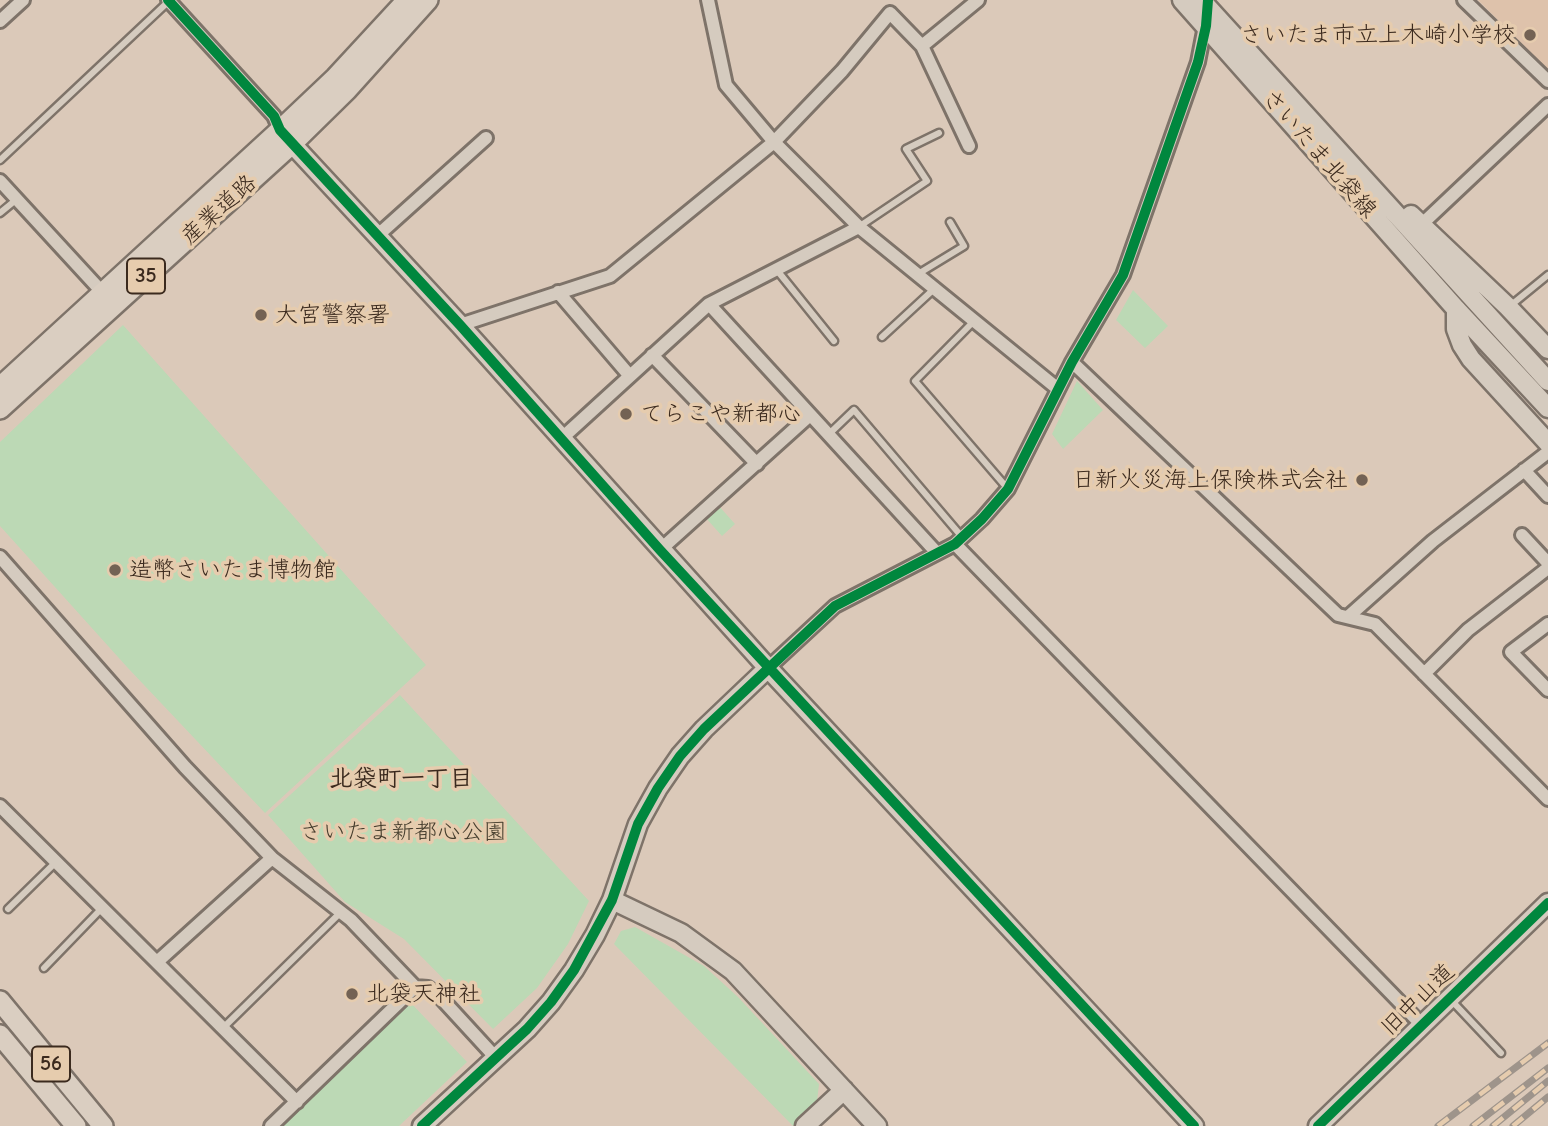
<!DOCTYPE html>
<html>
<head>
<meta charset="utf-8">
<style>
  body { margin:0 }
  canvas { display:block; background:#dbc9b9 }
</style>
</head>
<body>
<canvas width="1548" height="1126"></canvas>
<script>
const c = document.querySelector('canvas').getContext('2d');
c.lineJoin = 'round';
function paint(path, color) { c.fillStyle = color; c.fill(path, 'evenodd'); }
const shape = rows => new Path2D(rows.map(r => 'M' + r).join(''));
function stroke(path, color, width, dash) { c.strokeStyle = color; c.lineWidth = width; c.lineCap = dash ? 'butt' : 'round'; c.setLineDash(dash || []); c.stroke(path); }
function write(font, color, halo, rows, align = 'center') {
  c.font = font + ' "Comic Neue","Klee One",sans-serif'; c.lineWidth = 7; c.setLineDash([]); c.textBaseline = 'middle'; c.strokeStyle = halo; c.fillStyle = color; for (const [text, x, y, turn = 0] of rows) {
    c.save(); c.translate(x, y); c.rotate((+turn || 0) * Math.PI / 180); c.textAlign = isNaN(turn) ? turn : align; if (halo) c.strokeText(text, 0, 0); c.fillText(text, 0, 0); c.restore();
  }
}
const built = shape([
  [1478,0,1548,0,1548,70]
]);
const green = shape([
  [1133,290,1168,326,1145,348,1116,320],
  [123,325,426,665,265,813,127,667,0,526,0,442],
  [1077,381,1103,410,1063,449,1052,434],
  [718,505,735,524,722,536,705,517],
  [400,695,589,901,568,944,537,988,493,1029,404,939,345,902,268,815],
  [635,927,704,966,738,997,819,1084,817,1101,793,1126,614,944,621,931],
  [410,1002,467,1062,399,1126,279,1126]
]);
const lane = shape([
  [0,160,169,1],
  [0,213,17,199],
  [860,226,927,181,906,149,939,133],
  [776,269,834,341],
  [918,274,964,246,950,222],
  [1510,306,1548,275],
  [974,321,915,381,1008,489],
  [882,337,934,289],
  [829,434,854,410,962,537],
  [8,909,56,862],
  [44,968,102,908],
  [1452,1001,1501,1053],
  [223,1028,341,912]
]);
const street = shape([
  [168,0,274,116,280,130],
  [708,0,726,85,774,142,859,227,1058,389],
  [1464,0,1548,81],
  [0,21,23,0],
  [922,46,978,0],
  [0,181,103,293],
  [1421,225,1548,105],
  [377,236,486,138],
  [558,292,629,375],
  [709,304,937,553],
  [460,325,610,276,774,142,842,71,890,13,922,46,969,146],
  [652,355,757,464],
  [1072,362,1338,615,1375,624,1548,799],
  [561,439,709,304,859,227],
  [1524,470,1548,496],
  [1522,535,1548,563],
  [955,544,1422,1025],
  [660,550,810,415],
  [0,557,185,767,272,858,351,920,415,987,428,988,440,997,496,1058],
  [1349,616,1433,541,1548,452],
  [1548,624,1511,652,1548,690],
  [768,668,835,606,955,544,982,519,1008,489,1072,362,1123,275,1198,62,1206,21],
  [1424,674,1468,630,1548,568],
  [0,806,297,1102],
  [157,962,272,858],
  [271,1126,415,987]
]);
const secondary = shape([
  [1182,0,1456,309,1548,408],
  [1201,0,1548,381],
  [282,133,460,325,768,668,1194,1126],
  [1411,215,1508,307,1548,349],
  [1456,309,1456,329,1462,345,1471,359,1548,443],
  [612,900,681,933,733,971,877,1126],
  [422,1126,527,1029,551,1002,574,970,595,935,612,900,638,824,658,788,680,756,704,729,768,668],
  [805,1126,844,1090],
  [1318,1126,1548,903]
]);
const primary = shape([
  [0,387,280,130,335,78,407,0],
  [0,409,292,144,347,90,428,0],
  [0,1001,103,1126],
  [0,1035,76,1126]
]);
const rail = shape([
  [1438,1126,1548,1043],
  [1473,1126,1548,1068],
  [1493,1126,1548,1081],
  [1513,1126,1548,1097]
]);
const cycleway = shape([
  [168,0,274,116,280,130,460,325,660,550,1194,1126],
  [422,1126,527,1029,551,1002,574,970,612,900,638,824,658,788,680,756,704,729,835,606,955,544,982,519,1008,489,1072,362,1123,275,1198,62,1206,26,1208,0],
  [1318,1126,1548,903]
]);
const markers = [
  [1530,35,7,"#736254"],
  [261,315,7,"#736254"],
  [626,414,7,"#736254"],
  [1362,480,7,"#736254"],
  [115,570,7,"#736254"],
  [352,994,7,"#736254"]
];
const shields = [
  [146,276,38],
  [51,1064,38]
];
const shieldNames = [
  ["35",146,276],
  ["56",51,1064]
];
const poiNames = [
  ["さいたま市立上木崎小学校",1516,35,"right"],
  ["大宮警察署",275,315],
  ["てらこや新都心",640,414],
  ["日新火災海上保険株式会社",1348,480,"right"],
  ["造幣さいたま博物館",129,570],
  ["北袋天神社",366,994]
];
const streetNames = [
  ["さいたま北袋線",1319,154,49],
  ["産業道路",219,210,-42],
  ["旧中山道",1418,1000,-44]
];
const parkNames = [
  ["さいたま新都心公園",403,832]
];
const neighbourhoodNames = [
  ["北袋町一丁目",401,779]
];
paint(built, '#dec2ab');
paint(green, '#bcd9b5');
stroke(lane, '#7e7369', 11);
stroke(street, '#7e7369', 18);
stroke(secondary, '#7e7369', 23);
stroke(primary, '#7e7369', 24);
stroke(lane, '#d5cbbf', 6);
stroke(street, '#d5cbbf', 12);
stroke(secondary, '#d5cbbf', 18);
stroke(primary, '#dacec1', 19);
stroke(rail, '#9e948b', 7);
stroke(rail, '#e6ccae', 4.5, [13]);
stroke(cycleway, '#00873e', 10);
for (const [x, y, r, color] of markers) { const dot = new Path2D(); dot.arc(x, y, r, 0, 2 * Math.PI); c.fillStyle = color; c.fill(dot); stroke(dot, '#e6ccae', 2.5); }
for (const [x, y, w] of shields) { const box = new Path2D(); box.roundRect(x - w / 2, y - 17.5, w, 35, 5); c.fillStyle = '#e6ccae'; c.fill(box); stroke(box, '#3b2a1e', 2); }
write('bold 21px', '#3b2a1e', null, shieldNames);
write('23px', '#3b2a1e', '#e6ccae', poiNames, 'left');
write('23px', '#3b2a1e', '#e6ccae', streetNames);
write('23px', '#453d2d', '#e6ccae', parkNames);
write('bold 24px', '#3b2a1e', '#e6ccae', neighbourhoodNames);
</script>
</body>
</html>
